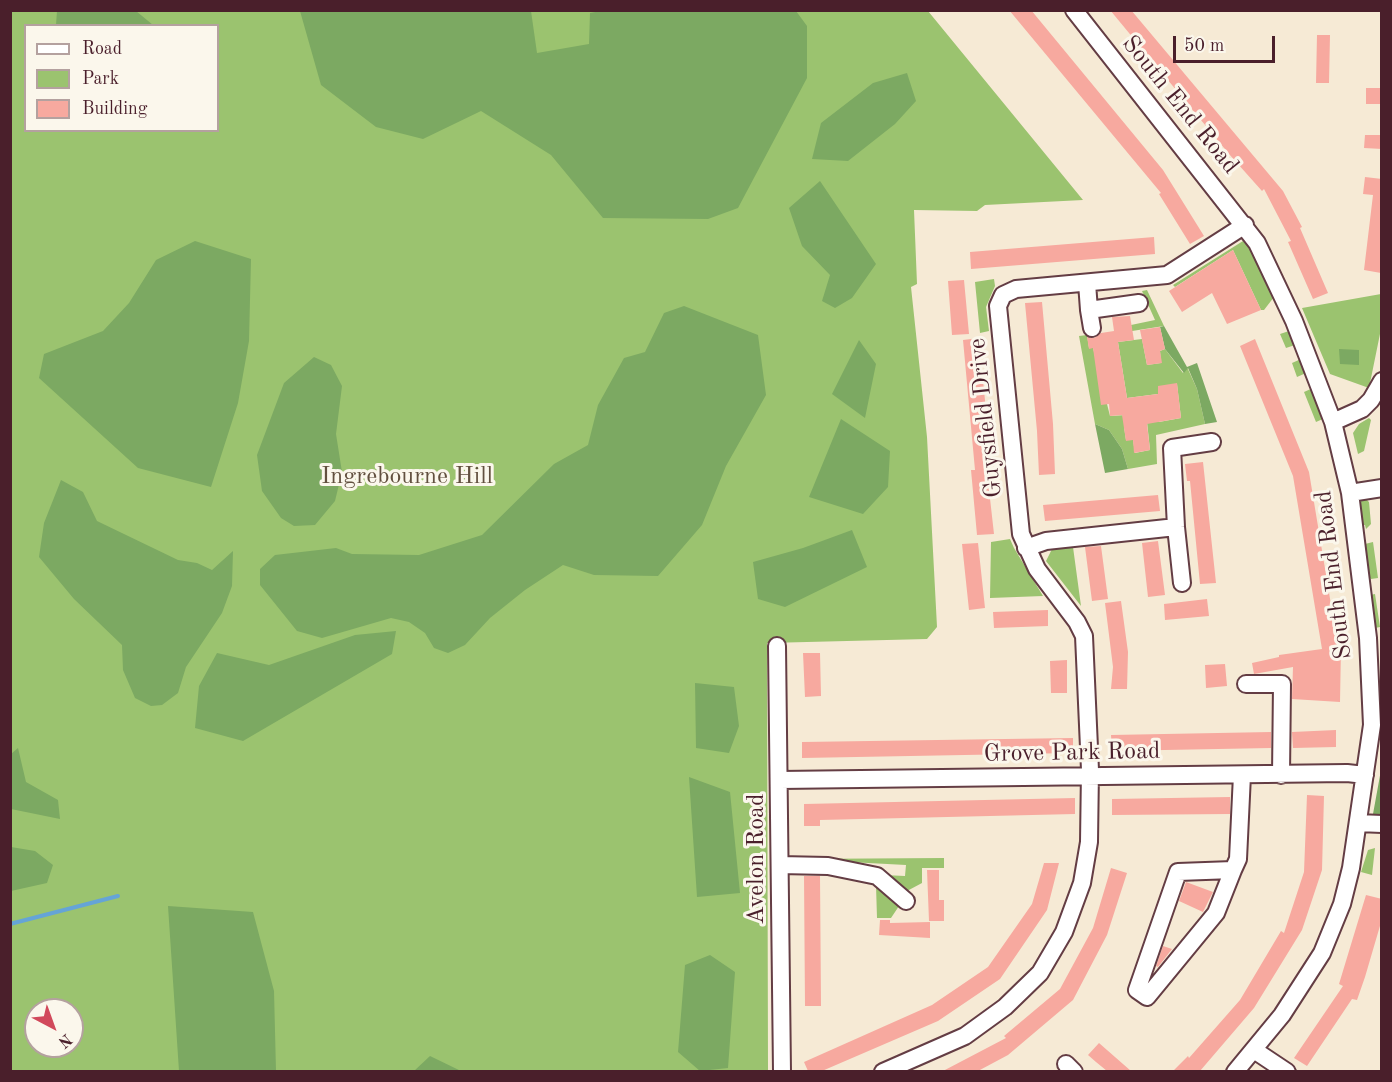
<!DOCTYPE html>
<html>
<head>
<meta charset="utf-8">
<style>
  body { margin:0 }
  #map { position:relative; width:1392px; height:1082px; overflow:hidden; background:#f6ead5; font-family:"Old Standard TT",serif }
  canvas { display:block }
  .frame { position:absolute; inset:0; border:12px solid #4a1f2b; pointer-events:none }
  .legend { position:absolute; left:24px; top:24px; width:195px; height:108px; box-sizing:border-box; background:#fbf7ec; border:2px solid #b4a19f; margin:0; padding:8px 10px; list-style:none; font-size:18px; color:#4a1f2b }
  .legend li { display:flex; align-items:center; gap:12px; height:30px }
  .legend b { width:30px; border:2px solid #b4a19f }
  .north { position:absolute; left:24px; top:998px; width:60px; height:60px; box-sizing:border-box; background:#fbf7ec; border:2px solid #b4a19f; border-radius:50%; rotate:139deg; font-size:16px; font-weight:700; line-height:24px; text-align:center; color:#4a1f2b }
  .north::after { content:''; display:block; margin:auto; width:21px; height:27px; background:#d1495b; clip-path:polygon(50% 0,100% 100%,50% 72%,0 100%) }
  .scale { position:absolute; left:1173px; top:36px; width:102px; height:27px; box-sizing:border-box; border:3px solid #4a1f2b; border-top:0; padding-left:8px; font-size:18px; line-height:21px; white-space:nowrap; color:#4a1f2b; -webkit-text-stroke:4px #fbf7ec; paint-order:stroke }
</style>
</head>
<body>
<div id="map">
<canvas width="1392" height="1082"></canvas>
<div class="frame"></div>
<ul class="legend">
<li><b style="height:8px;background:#fff"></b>Road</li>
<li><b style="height:16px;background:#9bc36f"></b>Park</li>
<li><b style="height:16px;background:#f7a99f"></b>Building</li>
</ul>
<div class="north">N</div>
<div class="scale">50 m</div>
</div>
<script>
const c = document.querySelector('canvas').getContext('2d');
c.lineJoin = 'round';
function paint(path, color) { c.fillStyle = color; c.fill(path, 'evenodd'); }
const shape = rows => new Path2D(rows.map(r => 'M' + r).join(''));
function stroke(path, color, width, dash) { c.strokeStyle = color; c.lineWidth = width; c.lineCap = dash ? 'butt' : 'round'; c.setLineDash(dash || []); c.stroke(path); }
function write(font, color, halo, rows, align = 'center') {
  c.font = font + ' "Old Standard TT",serif'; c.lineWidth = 6; c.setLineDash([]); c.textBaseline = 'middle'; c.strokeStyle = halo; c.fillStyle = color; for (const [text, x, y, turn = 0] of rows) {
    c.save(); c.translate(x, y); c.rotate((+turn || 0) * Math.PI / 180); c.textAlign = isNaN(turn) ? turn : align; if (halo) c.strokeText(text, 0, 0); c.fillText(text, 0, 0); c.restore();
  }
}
const green = shape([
  [10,11,928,11,1083,200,985,205,977,211,914,210,917,284,911,287,927,437,937,627,927,639,767,643,768,1071,11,1071],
  [26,26,218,26,218,130,26,130],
  [36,1010,72,1010,72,1046,36,1046],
  [1243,241,1255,254,1274,297,1264,310,1261,310,1233,250,1175,287,1173,285],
  [994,279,995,286,986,307,989,331,980,333,975,282],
  [1147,290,1164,326,1132,331,1131,325,1155,320,1142,291],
  [1381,294,1381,329,1369,388,1330,374,1302,308],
  [1289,331,1295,345,1286,348,1280,334],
  [1087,335,1089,348,1093,348,1110,416,1127,415,1130,425,1124,427,1126,440,1133,440,1135,453,1150,450,1146,412,1159,422,1181,418,1177,384,1158,394,1127,398,1118,342,1142,339,1147,365,1161,363,1160,351,1165,349,1183,373,1187,367,1197,389,1205,424,1156,435,1157,464,1128,469,1122,449,1109,430,1095,424,1079,336],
  [1301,359,1306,373,1297,377,1292,363],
  [1313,388,1325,418,1316,422,1304,392],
  [1369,418,1371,420,1364,451,1358,454,1353,433,1359,424],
  [1364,497,1369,502,1371,524,1366,529,1365,525,1362,525,1359,498],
  [1010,539,1014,548,1043,596,990,598,991,542],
  [1373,542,1378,578,1371,579,1369,577,1365,544],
  [1073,547,1081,606,1046,561,1052,549],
  [1375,594,1380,627,1375,628,1370,595],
  [1375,848,1372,875,1361,872,1368,850],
  [944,858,944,868,922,868,922,883,907,891,884,875,905,876,906,865,793,859],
  [876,885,899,906,891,918,877,918]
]);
const forest = shape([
  [57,11,136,11,153,25,56,25],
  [300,11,531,11,537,53,589,44,590,13,601,11,796,11,807,26,807,78,738,208,708,219,603,218,551,155,481,111,423,139,376,127,321,85],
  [907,73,916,101,895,124,848,161,812,159,821,123,873,83],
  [820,181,876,264,852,298,835,308,822,301,830,275,802,246,789,208],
  [195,241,251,259,249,341,238,403,211,487,138,468,39,378,44,354,103,331,129,303,156,260],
  [684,306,758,335,766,395,726,466,702,525,658,576,594,575,563,565,525,590,490,618,465,645,448,653,434,648,425,633,409,622,391,618,322,638,297,631,260,585,260,569,275,555,336,548,352,554,419,555,482,535,554,464,588,445,598,405,624,358,645,352,664,313],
  [1164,326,1187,367,1197,363,1217,422,1205,424,1197,389,1188,368,1184,373,1165,349,1160,327],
  [859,340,876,364,865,418,832,394],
  [1339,349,1359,350,1359,365,1340,364],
  [314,357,331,365,342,386,336,434,342,472,335,501,315,525,294,526,281,518,262,491,257,455,284,383],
  [841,419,890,451,888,487,863,514,809,497],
  [1095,424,1109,430,1122,449,1128,469,1105,473],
  [61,480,83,492,97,521,178,560,197,563,212,570,233,551,232,586,222,613,186,667,178,693,162,705,151,706,135,698,123,670,122,645,74,599,39,557,44,523],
  [852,530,867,567,785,607,758,599,753,562,803,548],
  [396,631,392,654,243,741,195,728,199,686,217,653,269,665,355,635],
  [695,683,734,687,739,726,729,753,696,748],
  [18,748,26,782,58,800,60,819,11,809,11,754],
  [1381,770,1382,771,1381,815,1373,814],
  [689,777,730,792,740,893,697,897],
  [11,847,35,851,53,865,47,883,11,891],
  [168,906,253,912,274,991,276,1071,179,1071],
  [710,955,735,972,728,1068,700,1071,678,1052,685,965],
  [430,1056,461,1071,414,1071]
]);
const stream = shape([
  [10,924,118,896]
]);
const building = shape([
  [1009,10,1031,10,1163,170,1204,236,1190,244,1159,194,1161,193],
  [1110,10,1131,10,1283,191,1302,227,1300,228,1328,293,1313,299,1288,242,1291,241,1264,189,1262,191,1229,154],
  [1317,35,1330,35,1329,83,1316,83],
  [1366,88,1382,88,1382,104,1366,104],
  [1365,135,1382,135,1382,149,1364,148],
  [1365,177,1382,179,1381,273,1364,270,1373,195,1363,194],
  [1154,237,1155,254,971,269,970,252],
  [1233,250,1261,310,1227,324,1212,293,1182,312,1169,291],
  [964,280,969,334,952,335,948,281],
  [1042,302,1053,424,1055,474,1039,475,1037,431,1025,303],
  [1130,316,1134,340,1118,342,1127,398,1158,394,1158,386,1177,383,1181,418,1147,424,1150,450,1134,453,1133,440,1126,441,1122,415,1110,416,1109,404,1101,405,1093,348,1089,349,1087,337,1094,338,1101,333,1114,331,1112,317],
  [1160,327,1165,349,1160,351,1162,363,1147,365,1140,330],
  [979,338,991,463,986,463,994,534,977,535,971,470,975,470,963,340],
  [1255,339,1309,472,1338,647,1341,646,1340,702,1292,699,1293,667,1254,674,1252,663,1279,657,1279,655,1322,649,1293,476,1240,346],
  [1203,462,1216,583,1200,584,1190,481,1187,481,1185,464],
  [1158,495,1160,511,1045,521,1043,505],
  [1158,541,1165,595,1148,597,1142,543],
  [978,543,985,608,969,610,962,544],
  [1101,546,1108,599,1092,601,1085,547],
  [1207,599,1209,616,1165,620,1164,604],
  [1121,601,1128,652,1127,689,1111,689,1113,667,1105,603],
  [1048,610,1048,626,994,628,993,612],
  [803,653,820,653,821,696,805,697],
  [1067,660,1067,693,1051,693,1050,661],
  [1225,664,1227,686,1206,688,1205,665],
  [1336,730,1336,747,1293,748,1292,732],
  [1271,732,1271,748,1112,751,1111,735],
  [1073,738,1073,753,802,758,802,742],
  [1307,795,1324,796,1322,870,1302,930,1254,1008,1200,1071,1173,1071,1188,1056,1189,1058,1240,1000,1281,931,1284,933,1304,872],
  [1230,797,1230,814,1112,815,1112,799],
  [1075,798,1075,814,820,820,820,826,804,826,804,804],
  [1044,863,1059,863,1047,910,1000,979,938,1021,822,1071,808,1071,804,1062,932,1005,988,967,1032,904],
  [1111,868,1127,873,1107,935,1073,1000,1008,1055,978,1071,943,1071,1006,1038,1004,1036,1060,989,1093,928],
  [927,870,939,870,939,900,944,900,944,921,929,921],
  [804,876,820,876,821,1006,805,1006],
  [1186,882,1213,892,1203,912,1179,901],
  [1366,895,1382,899,1382,919,1365,977,1357,1000,1352,999,1307,1066,1294,1058,1343,986,1339,984],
  [880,920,890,920,890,923,930,922,930,938,879,935],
  [1163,946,1172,949,1158,967,1156,966],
  [1099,1043,1131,1071,1107,1071,1096,1062,1088,1055]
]);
const minor = shape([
  [1074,10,1257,243,1294,321,1333,422,1350,493,1368,638,1372,725,1351,868,1342,904,1322,953,1282,1015,1235,1072],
  [1087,283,1089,310,1139,303],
  [1089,310,1092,328],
  [1333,422,1362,409,1371,400,1382,381],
  [1350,493,1382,488],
  [1026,548,1046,541,1176,527],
  [1182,583,1176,527,1172,448,1212,442],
  [777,646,782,1072],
  [1246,684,1282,684,1281,775],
  [780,780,1347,773,1365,775],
  [1358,823,1382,824],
  [780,865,828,866,877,876,906,901],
  [1233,870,1178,872,1137,990,1147,997,1216,913,1233,870,1238,859,1242,775],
  [1254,1050,1287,1072],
  [1066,1064,1074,1072],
  [883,1072,965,1036,1005,1007,1040,973,1064,932,1082,883,1089,842,1090,770,1084,636,1077,622,1037,569,1021,534,998,306,1003,295,1016,289,1167,275,1245,225]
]);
const streetNames = [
  ["South End Road",1180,105,51],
  ["Guysfield Drive",986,418,-96],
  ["South End Road",1334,575,-97],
  ["Grove Park Road",1072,753,-1],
  ["Avelon Road",757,859,-90]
];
const parkNames = [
  ["Ingrebourne Hill",407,477]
];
paint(green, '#9bc36f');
paint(forest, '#7ca962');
stroke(stream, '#65a4d7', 4);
paint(building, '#f7a99f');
stroke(minor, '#643d44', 20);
stroke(minor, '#fff', 16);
write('24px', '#4a1f2b', '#fbf7ec', streetNames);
write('24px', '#62503f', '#fbf7ec', parkNames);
</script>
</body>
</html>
